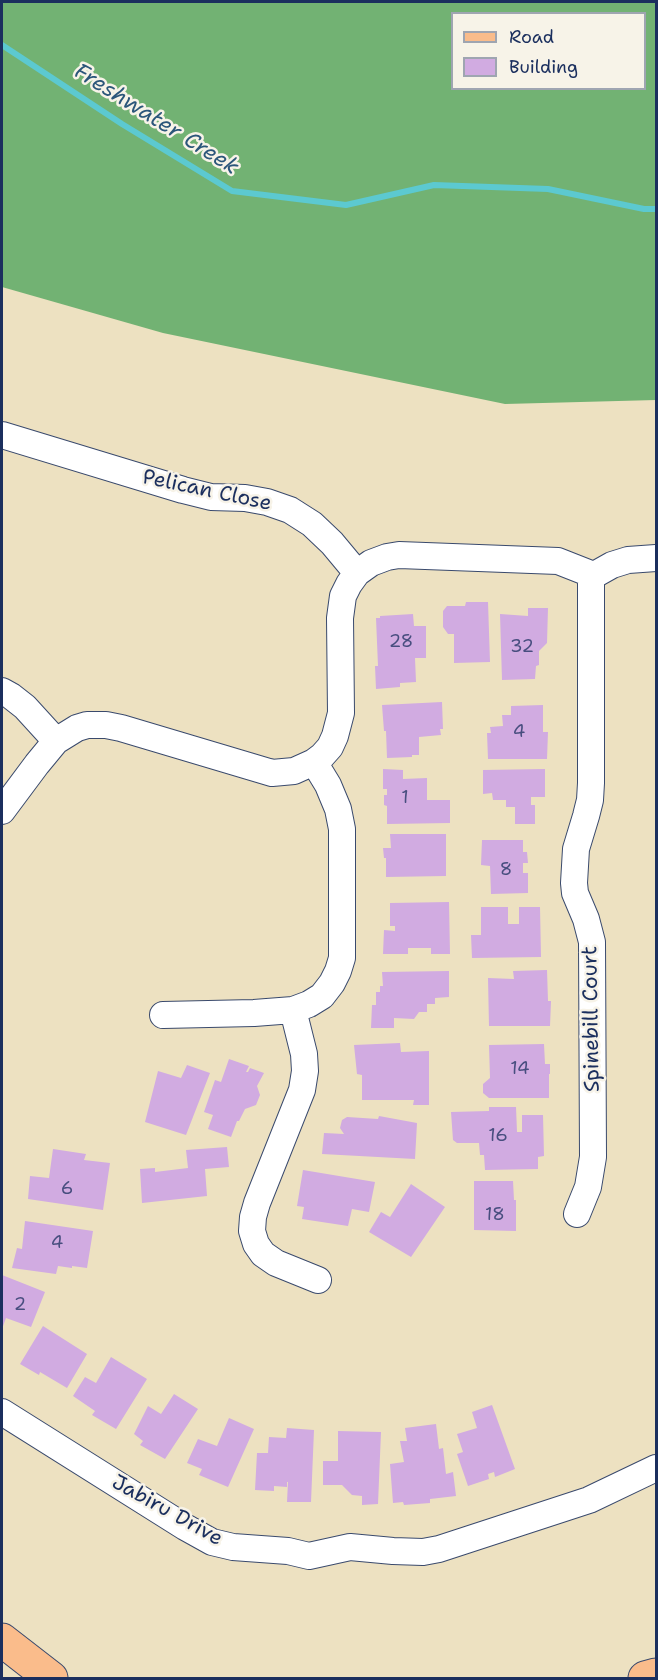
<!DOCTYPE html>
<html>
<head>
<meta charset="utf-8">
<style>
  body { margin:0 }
  #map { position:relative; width:658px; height:1680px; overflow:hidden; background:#ede1c1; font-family:"Shantell Sans",sans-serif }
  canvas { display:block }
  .frame { position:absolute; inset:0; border:3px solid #1b2f5e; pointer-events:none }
  .legend { position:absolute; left:451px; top:12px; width:195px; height:78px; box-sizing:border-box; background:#f7f3e8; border:2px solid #9fa5b1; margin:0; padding:8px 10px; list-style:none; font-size:18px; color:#1b2f5e }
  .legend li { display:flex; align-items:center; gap:12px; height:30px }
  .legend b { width:30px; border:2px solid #9fa5b1 }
</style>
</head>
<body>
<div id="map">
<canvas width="658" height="1680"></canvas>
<div class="frame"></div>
<ul class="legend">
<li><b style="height:8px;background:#fabc8b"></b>Road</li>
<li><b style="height:16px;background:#d1abe1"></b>Building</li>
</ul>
</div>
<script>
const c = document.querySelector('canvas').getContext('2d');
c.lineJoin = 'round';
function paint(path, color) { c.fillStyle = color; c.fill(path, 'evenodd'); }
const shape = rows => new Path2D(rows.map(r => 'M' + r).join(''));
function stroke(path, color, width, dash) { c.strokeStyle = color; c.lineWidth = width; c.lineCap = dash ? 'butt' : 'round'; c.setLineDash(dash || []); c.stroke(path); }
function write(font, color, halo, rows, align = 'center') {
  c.font = font + ' "Shantell Sans",sans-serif'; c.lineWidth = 5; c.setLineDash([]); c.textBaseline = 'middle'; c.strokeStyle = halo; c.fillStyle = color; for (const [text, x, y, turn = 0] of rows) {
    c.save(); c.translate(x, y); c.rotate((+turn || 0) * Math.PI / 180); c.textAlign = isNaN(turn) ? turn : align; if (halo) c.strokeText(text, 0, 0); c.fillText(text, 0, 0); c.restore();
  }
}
const forest = shape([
  [2,2,656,2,656,400,505,404,163,333,2,287],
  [452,14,644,14,644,88,452,88]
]);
const stream = shape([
  [2,45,122,124,232,191,346,205,434,185,548,189,644,209,656,209]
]);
const building = shape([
  [466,602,488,602,490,662,454,663,454,634,448,634,443,627,443,611,447,606,465,606],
  [528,608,548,608,547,643,539,651,539,665,536,666,535,679,502,680,500,614,528,616],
  [413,614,414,626,426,626,426,658,415,658,416,682,400,683,400,687,376,689,375,666,378,666,376,618,380,618,380,616],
  [442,702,443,729,440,729,441,735,419,737,419,755,412,755,412,757,387,758,386,731,384,731,382,705],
  [543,705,543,732,548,732,547,759,488,759,487,733,491,733,490,727,503,726,502,715,511,715,511,706],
  [383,769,403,770,403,779,427,778,427,800,450,800,450,823,387,824,387,806,384,805,384,795,387,795,387,789,383,789],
  [545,769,545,797,531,797,531,805,535,805,535,824,515,824,515,807,506,807,506,800,493,800,492,793,483,794,483,770],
  [390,834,446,834,446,876,386,877,386,858,384,858,383,848,391,848],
  [482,840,523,840,523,852,527,852,528,863,523,863,523,873,528,873,528,893,491,894,490,866,481,865],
  [449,902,450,954,431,954,431,948,408,948,408,954,383,954,384,930,395,931,395,926,390,926,390,903],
  [481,907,508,907,508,924,519,924,519,907,540,907,541,957,472,958,471,935,481,935],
  [547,970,548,1001,551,1001,550,1026,489,1026,488,978,514,979,513,971],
  [449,971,449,997,435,998,435,1004,427,1004,427,1012,419,1012,414,1019,394,1018,394,1028,371,1028,372,1005,376,1005,376,992,380,992,380,986,383,986,382,972],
  [400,1043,401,1052,429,1051,429,1105,413,1105,414,1100,362,1100,362,1075,357,1074,354,1045],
  [544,1044,545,1064,550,1064,550,1074,549,1074,549,1098,489,1098,483,1093,483,1084,490,1078,489,1045],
  [229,1059,249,1066,246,1072,248,1072,250,1068,264,1073,257,1086,260,1095,256,1105,245,1109,239,1121,237,1121,231,1137,208,1129,213,1115,204,1112,215,1080,221,1082],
  [187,1065,210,1073,186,1135,145,1122,158,1071,181,1078],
  [489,1107,516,1107,517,1132,522,1132,522,1115,543,1115,544,1156,538,1157,538,1169,485,1170,484,1155,480,1155,479,1143,457,1143,453,1140,451,1112,489,1111],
  [379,1116,417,1123,415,1159,322,1154,324,1133,344,1134,340,1128,342,1120,347,1117,378,1119],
  [227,1147,229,1167,205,1169,207,1196,142,1203,140,1169,155,1168,155,1172,188,1168,186,1150],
  [53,1149,86,1154,84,1160,110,1163,103,1210,28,1199,30,1176,49,1178],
  [303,1170,375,1182,369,1212,352,1209,348,1226,302,1219,304,1207,297,1206],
  [474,1181,513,1181,514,1200,516,1200,516,1231,474,1230],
  [411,1184,445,1207,411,1257,369,1232,381,1212,390,1217],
  [25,1221,93,1231,87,1268,72,1266,72,1268,58,1266,56,1274,12,1268,17,1248,22,1249],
  [2,1275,45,1292,31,1327,6,1318,2,1329],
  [43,1326,87,1354,67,1388,40,1372,39,1375,20,1364],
  [111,1357,147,1379,116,1429,92,1415,95,1411,73,1396,85,1377,96,1383],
  [174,1394,198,1409,165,1459,140,1445,143,1441,134,1434,148,1406,161,1414],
  [492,1405,515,1469,495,1477,494,1472,488,1474,489,1479,468,1486,457,1454,463,1452,457,1434,477,1428,472,1412],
  [229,1418,254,1429,228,1487,199,1475,202,1469,187,1463,198,1439,217,1446],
  [436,1424,439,1449,443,1448,446,1474,453,1472,456,1496,430,1499,430,1503,404,1505,403,1502,393,1503,390,1464,404,1462,400,1441,407,1441,405,1428],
  [287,1428,314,1430,311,1502,287,1502,288,1482,287,1482,287,1487,274,1486,274,1491,255,1490,257,1453,268,1453,269,1437,286,1438],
  [338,1431,381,1432,378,1504,362,1505,362,1496,352,1495,342,1485,323,1485,323,1461,338,1461]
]);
const minor = shape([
  [2,435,183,490,211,497,245,498,267,502,290,510,312,524,332,543,357,573],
  [2,691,11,696,25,707,56,741],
  [2,811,37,764,56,741,77,728,87,725,106,725,121,728,272,773,294,771,314,762,322,756,330,747,335,736,341,713,340,618,343,596,349,584,357,573,371,563,387,557,399,555,558,561,591,574,596,574,612,565,628,560,656,558],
  [293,1010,304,1054,305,1071,302,1090,257,1203,253,1217,252,1231,256,1244,263,1254,276,1263,318,1280],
  [163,1015,254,1013,293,1010,309,1004,322,996,332,983,338,971,342,958,342,829,338,809,328,785,314,762],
  [577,1214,588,1187,593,1157,592,942,586,919,575,893,574,883,576,849,586,816,590,800,591,783,591,574],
  [2,1412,185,1527,212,1542,233,1547,288,1551,309,1556,350,1547,393,1551,423,1552,439,1549,589,1500,656,1468]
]);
const major = shape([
  [2,1640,51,1678],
  [645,1678,656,1675]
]);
const numberNames = [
  ["28",401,642],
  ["32",522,647],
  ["4",519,732],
  ["1",405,798],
  ["8",506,870],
  ["14",520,1069],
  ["16",498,1136],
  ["6",67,1189],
  ["18",495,1215],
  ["4",57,1243],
  ["2",20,1305]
];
const streetNames = [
  ["Pelican Close",207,491,12],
  ["Spinebill Court",592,1019,-91],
  ["Jabiru Drive",167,1511,29]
];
const waterNames = [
  ["Freshwater Creek",156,120,32]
];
paint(forest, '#72b273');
stroke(stream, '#5cc9d0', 6);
paint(building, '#d1abe1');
stroke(minor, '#3a4a6d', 28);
stroke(major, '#3a4a6d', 35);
stroke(minor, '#fff', 26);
stroke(major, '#fabc8b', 33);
write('18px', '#484e7f', null, numberNames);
write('21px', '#1b2f5e', '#f7f3e8', streetNames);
write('italic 22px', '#2b567a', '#f7f3e8', waterNames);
</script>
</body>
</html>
